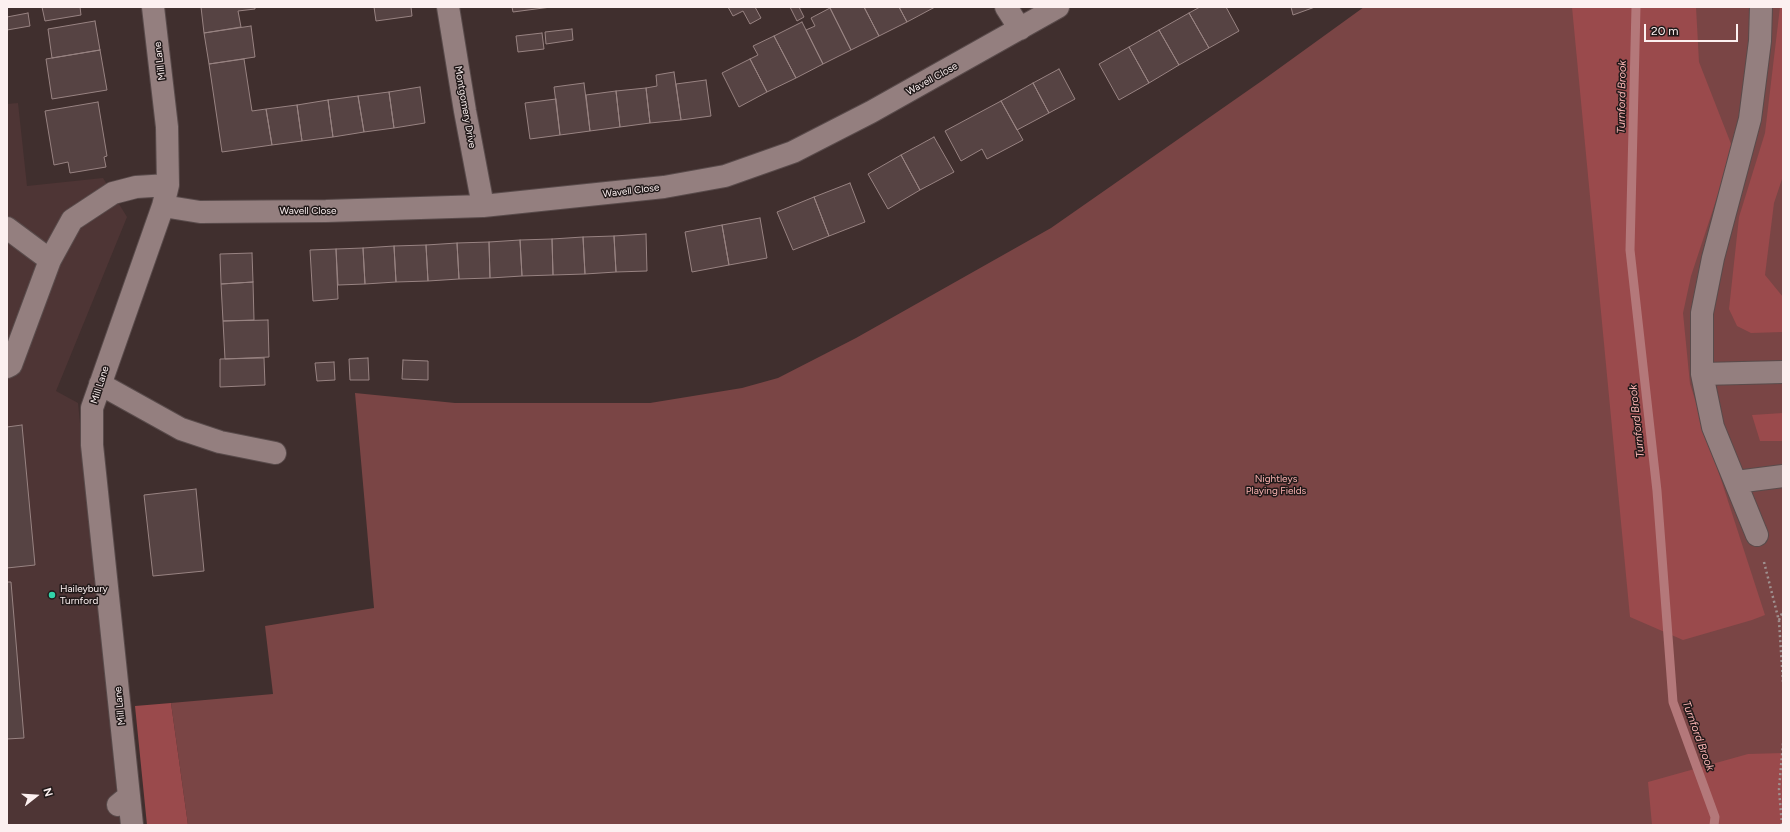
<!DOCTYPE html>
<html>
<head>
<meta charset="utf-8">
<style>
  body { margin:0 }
  #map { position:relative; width:1790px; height:832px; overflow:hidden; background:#402f2e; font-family:Figtree,sans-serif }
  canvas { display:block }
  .frame { position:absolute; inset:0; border:8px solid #fcf0f0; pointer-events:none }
  .north { position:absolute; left:16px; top:776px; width:40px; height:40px; -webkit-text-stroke:3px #211919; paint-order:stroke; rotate:73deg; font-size:11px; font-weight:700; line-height:16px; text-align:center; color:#fcf0f0 }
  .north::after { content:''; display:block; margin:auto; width:14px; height:18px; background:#fcf0f0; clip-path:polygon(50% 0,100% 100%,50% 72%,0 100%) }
  .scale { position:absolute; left:1644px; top:24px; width:94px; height:18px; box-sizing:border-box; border:2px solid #fcf0f0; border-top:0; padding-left:5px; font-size:12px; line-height:14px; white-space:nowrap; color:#fcf0f0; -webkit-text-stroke:3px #211919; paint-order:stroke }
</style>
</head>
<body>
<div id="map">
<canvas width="1790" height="832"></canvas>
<div class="frame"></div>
<div class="north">N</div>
<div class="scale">20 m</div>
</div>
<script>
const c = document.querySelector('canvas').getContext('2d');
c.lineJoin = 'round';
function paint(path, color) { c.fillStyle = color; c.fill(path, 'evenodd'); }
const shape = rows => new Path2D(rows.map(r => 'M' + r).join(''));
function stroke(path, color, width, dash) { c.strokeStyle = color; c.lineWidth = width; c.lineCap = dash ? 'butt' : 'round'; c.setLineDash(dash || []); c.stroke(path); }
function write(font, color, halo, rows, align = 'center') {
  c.font = font + ' Figtree,sans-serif'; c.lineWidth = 3; c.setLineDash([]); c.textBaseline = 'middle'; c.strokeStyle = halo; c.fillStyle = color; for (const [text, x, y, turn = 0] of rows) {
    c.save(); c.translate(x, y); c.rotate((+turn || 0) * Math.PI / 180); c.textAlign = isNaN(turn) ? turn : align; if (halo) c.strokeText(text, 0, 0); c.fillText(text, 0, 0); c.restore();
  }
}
const built = shape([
  [18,103,27,186,103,178,127,217,56,391,78,403,120,825,7,825,7,104]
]);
const green = shape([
  [1364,7,1783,7,1783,825,188,825,171,703,273,694,265,626,374,608,355,393,455,403,650,403,742,388,778,378,856,338,1051,228,1263,80]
]);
const forest = shape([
  [1572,7,1696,7,1699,62,1733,149,1691,276,1683,313,1690,384,1765,615,1752,620,1683,640,1630,617],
  [1780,7,1783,7,1783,176,1774,203,1765,275,1783,297,1783,332,1751,333,1737,326,1729,309,1739,217,1765,133],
  [1783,413,1783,441,1760,441,1752,415],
  [171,703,188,825,147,825,135,706],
  [1783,753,1783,825,1652,825,1648,782,1748,754]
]);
const stream = shape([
  [1636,7,1630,250,1657,491,1673,702,1715,817,1714,825]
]);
const building = shape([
  [42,7,80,7,81,15,45,21,42,7],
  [201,7,255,7,255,9,238,11,241,27,204,33,201,7],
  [374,7,411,7,412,16,376,21,374,7],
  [512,7,551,7,513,12,512,7],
  [728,7,755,7,761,18,750,24,743,11,733,16,728,7],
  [790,7,799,7,804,17,797,21,790,7],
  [832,7,864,7,879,36,851,50,830,8,832,7],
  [864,7,899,7,907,22,879,36,864,7],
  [899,7,935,7,907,22,899,7],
  [1200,7,1226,7,1239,31,1209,48,1189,13,1200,7],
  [1291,7,1315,7,1293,15,1291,7],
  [830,8,851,50,823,64,806,30,815,26,811,18,830,8],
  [28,13,30,26,7,30,7,17,28,13],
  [1189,13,1209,48,1179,65,1159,30,1189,13],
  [95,21,100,50,52,58,48,29,95,21],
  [802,22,823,64,796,78,774,36,802,22],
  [251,26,255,57,209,64,204,33,251,26],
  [572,29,573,40,546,44,545,32,572,29],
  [1159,30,1179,65,1149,83,1129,47,1159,30],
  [542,33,544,49,518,52,516,36,542,33],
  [774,36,796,78,767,92,750,59,758,55,753,46,774,36],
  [1129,47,1149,83,1119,100,1099,64,1129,47],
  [100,50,107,90,52,99,46,59,100,50],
  [244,59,252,111,266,109,272,145,222,152,209,64,244,59],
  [750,59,767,92,739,107,722,73,750,59],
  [1059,69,1075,99,1049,113,1033,83,1059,69],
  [674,72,681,120,650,123,646,88,657,86,656,75,674,72],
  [706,80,711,116,681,120,676,84,706,80],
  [584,83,590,131,560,135,554,87,584,83],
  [1033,83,1049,113,1017,130,1001,101,1033,83],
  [420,87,425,123,394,128,389,92,420,87],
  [646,88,650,123,620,127,616,91,646,88],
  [616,91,620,127,590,131,586,95,616,91],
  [389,92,394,128,364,132,358,96,389,92],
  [358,96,364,132,333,137,328,100,358,96],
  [556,99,560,135,530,139,525,103,556,99],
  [328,100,333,137,302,141,297,105,328,100],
  [1001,101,1023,140,987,159,982,149,961,161,945,131,1001,101],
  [98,102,107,156,104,157,106,167,70,173,68,162,54,165,45,111,98,102],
  [297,105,302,141,272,145,266,109,297,105],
  [934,137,954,172,920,190,901,155,934,137],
  [901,155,920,190,888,209,868,174,901,155],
  [850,183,865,222,829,236,814,197,850,183],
  [814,197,829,236,793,250,777,212,814,197],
  [760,218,767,258,729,265,722,225,760,218],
  [722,225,729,265,692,272,685,232,722,225],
  [646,234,647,271,616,272,614,236,646,234],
  [614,236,616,272,585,274,583,237,614,236],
  [583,237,585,274,553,275,552,239,583,237],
  [552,239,553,275,522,276,520,240,552,239],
  [520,240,522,276,490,278,489,242,520,240],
  [489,242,490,278,459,279,457,243,489,242],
  [457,243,459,279,428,281,426,245,457,243],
  [426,245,428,281,396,282,394,246,426,245],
  [394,246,396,282,365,284,363,248,394,246],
  [363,248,365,284,338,285,336,249,363,248],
  [336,249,338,299,313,301,310,250,336,249],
  [252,253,253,282,221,284,220,254,252,253],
  [253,282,254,320,223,321,221,284,253,282],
  [268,320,269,357,225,359,223,321,268,320],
  [264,358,265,385,220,387,220,359,264,358],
  [368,358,369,380,350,380,349,359,368,358],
  [403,360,428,361,428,380,402,379,403,360],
  [334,362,335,380,317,381,315,363,334,362],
  [22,425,35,565,7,568,7,427,22,425],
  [196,489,204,571,153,576,144,495,196,489],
  [7,582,11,582,24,738,7,739,7,582]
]);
const path = shape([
  [1764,562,1779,621,1783,682],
  [1779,620,1783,611],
  [1782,825,1779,789,1783,743]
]);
const minor = shape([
  [448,7,465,111,483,206],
  [1006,7,1020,29],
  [163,206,200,212,326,211,483,206,664,187,725,176,793,152,871,112,1058,7],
  [7,228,50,260],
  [7,367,11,365,50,260,72,220,113,193,136,187,168,185],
  [1702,374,1783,372],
  [100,384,181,429,220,442,275,453],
  [1736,482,1783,476],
  [1757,535,1713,427,1702,374,1702,313,1713,258,1750,119,1760,41,1761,7],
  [129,796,132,825],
  [118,805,129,796,92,445,92,408,163,206,168,185,167,127,153,7]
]);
const markers = [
  [52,595,4,"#32d4a9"]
];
const streetNames = [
  ["Mill Lane",160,61,-97],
  ["Wavell Close",932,79,-29],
  ["Montgomery Drive",465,107,80],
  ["Wavell Close",631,191,-7],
  ["Wavell Close",308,211],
  ["Mill Lane",100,385,-72],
  ["Mill Lane",120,706,-96]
];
const parkNames = [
  ["Nightleys",1276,479],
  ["Playing Fields",1276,491]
];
const poiNames = [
  ["Haileybury",60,589],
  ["Turnford",60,601]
];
const waterNames = [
  ["Turnford Brook",1622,97,-89],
  ["Turnford Brook",1637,421,-96],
  ["Turnford Brook",1698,736,70]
];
paint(built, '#4e3535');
paint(green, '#7a4545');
paint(forest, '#9a4a4c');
stroke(stream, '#b4787a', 9);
paint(building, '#564343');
stroke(building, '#988382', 1);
stroke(minor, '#594b4b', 24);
stroke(path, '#9f9190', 2.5, [2, 3]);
stroke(minor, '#947f7f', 22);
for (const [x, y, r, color] of markers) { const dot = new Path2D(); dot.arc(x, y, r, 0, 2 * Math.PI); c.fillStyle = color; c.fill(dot); stroke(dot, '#211919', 1.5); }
write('10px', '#fcf0f0', '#211919', streetNames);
write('10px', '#f9b2b1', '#211919', parkNames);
write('10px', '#fcf0f0', '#211919', poiNames, 'left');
write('italic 11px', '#fdb6b5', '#211919', waterNames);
</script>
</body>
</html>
